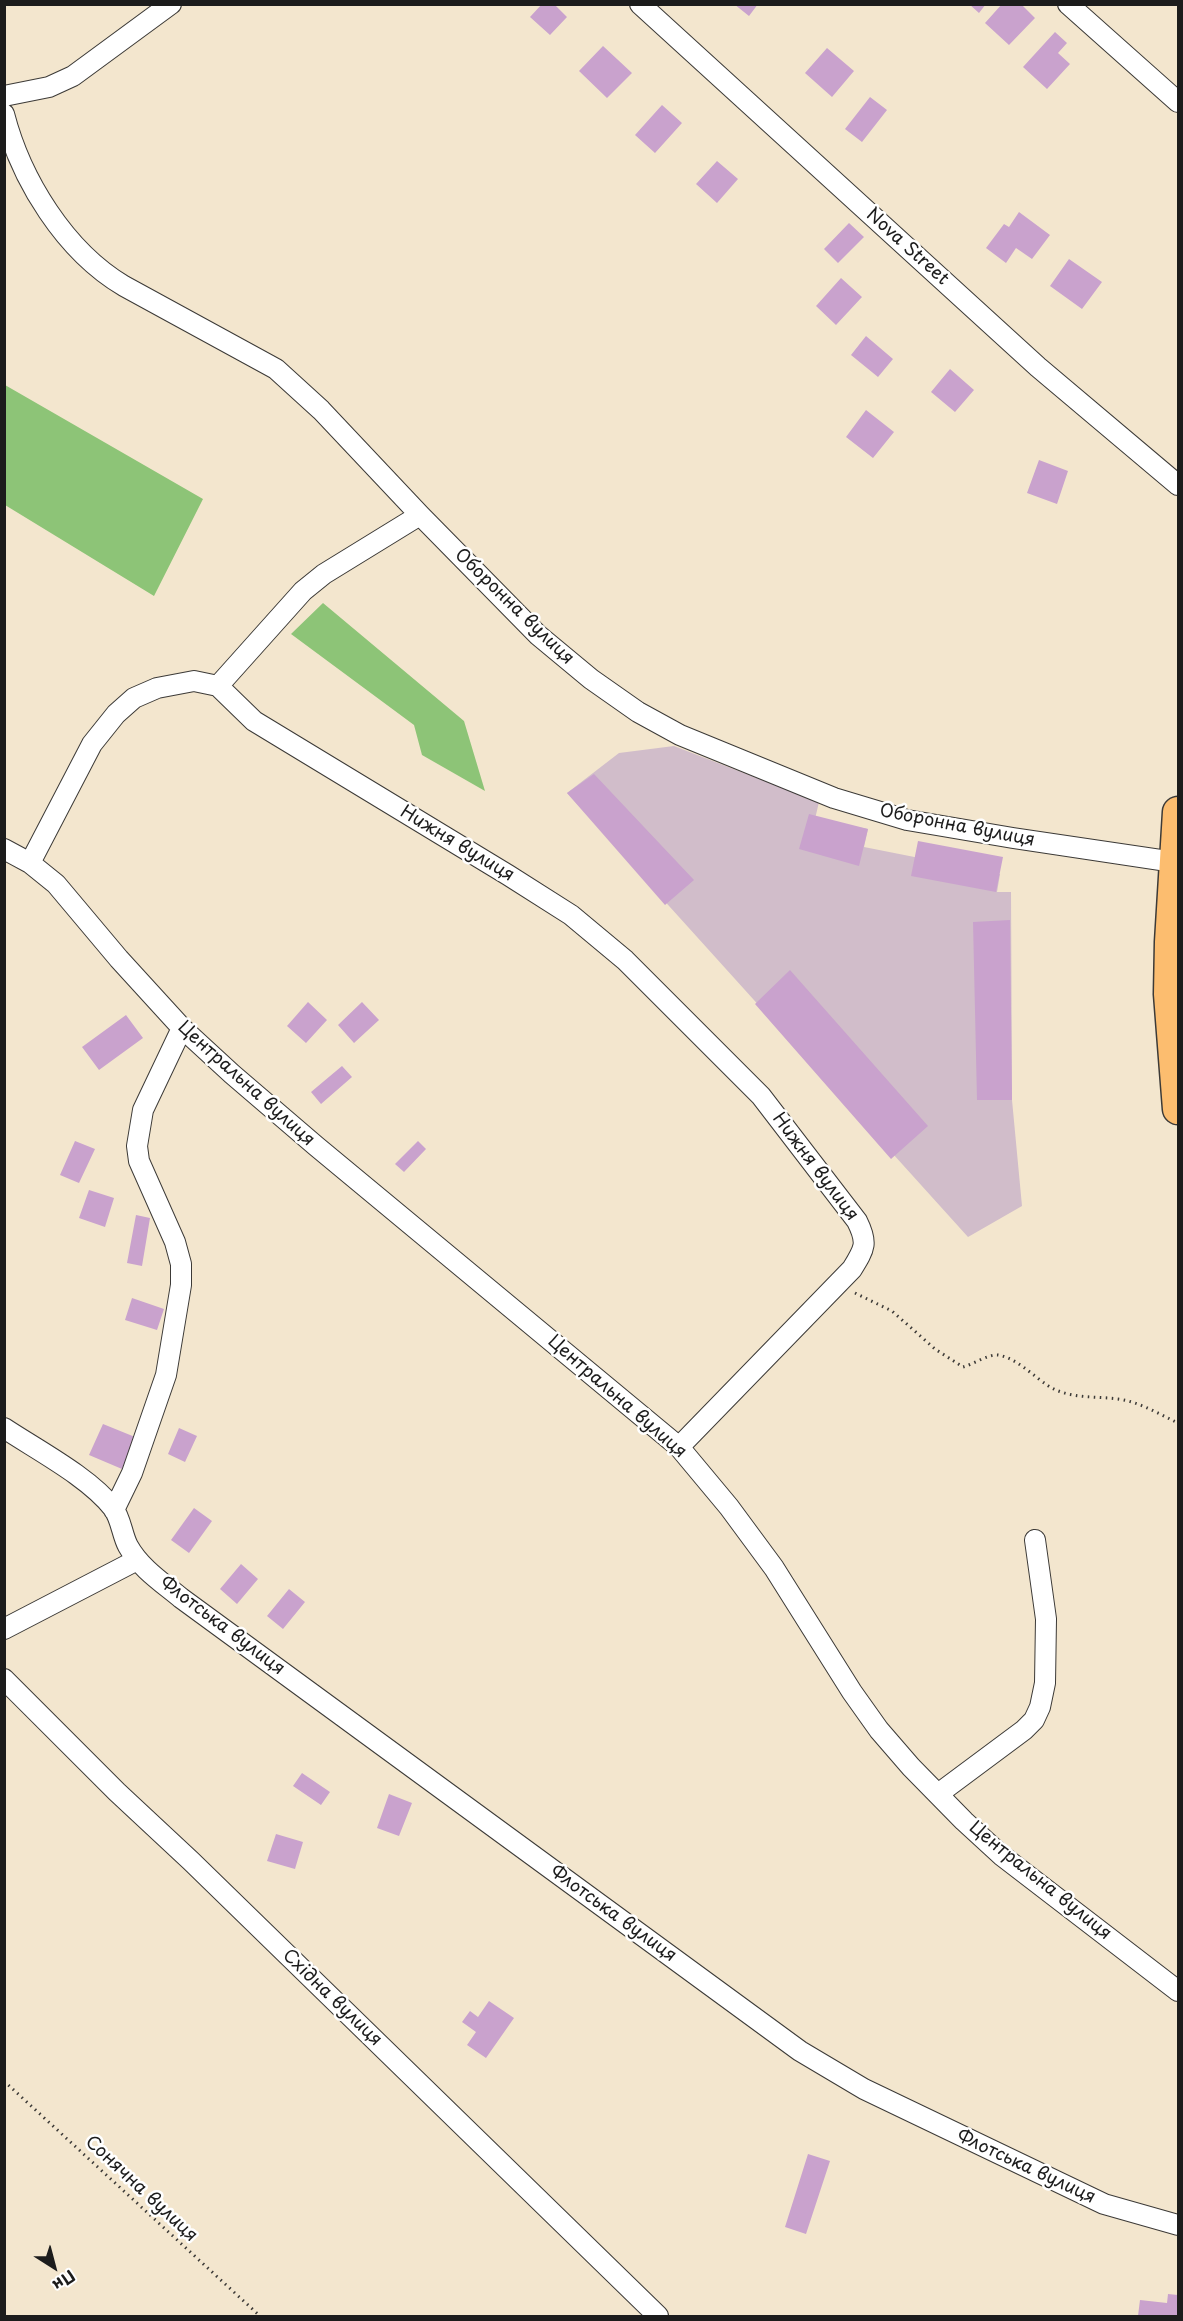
<!DOCTYPE html>
<meta charset="utf-8">
<style>
body{margin:0}
#map{position:relative;width:1183px;height:2321px;overflow:hidden;background:#f3e6ce;font-family:"Playpen Sans",sans-serif}
canvas{display:block}
.frame{position:absolute;inset:0;border:6px solid #1c1c1c;pointer-events:none}
.north{position:absolute;left:24px;top:2237px;width:60px;height:60px;-webkit-text-stroke:4px #fff;paint-order:stroke;rotate:144deg;font-size:16px;font-weight:700;line-height:24px;text-align:center;color:#1c1c1c}
.north::after{content:'';display:block;margin:auto;width:21px;height:27px;background:#1c1c1c;clip-path:polygon(50% 0,100% 100%,50% 72%,0 100%)}
</style>
<div id="map">
<canvas width="1183" height="2321"></canvas>
<div class="frame"></div>
<div class="north">Пн</div>
</div>
<script>
const ctx = document.querySelector('canvas').getContext('2d');
ctx.lineJoin = 'round';
function fillPath(path, color) { ctx.fillStyle = color; ctx.fill(path, 'evenodd'); }
function stroke(path, color, width, dash) { ctx.strokeStyle = color; ctx.lineWidth = width; ctx.lineCap = dash ? 'butt' : 'round'; ctx.setLineDash(dash || []); ctx.stroke(path); }
function drawText(font, color, halo, rows, align = 'center') {
  ctx.font = font + ' "Playpen Sans",sans-serif'; ctx.lineWidth = 5; ctx.setLineDash([]); ctx.textBaseline = 'middle'; ctx.strokeStyle = halo; ctx.fillStyle = color; for (const [text, x, y, turn = 0] of rows) {
    ctx.save(); ctx.translate(x, y); ctx.rotate((+turn || 0) * Math.PI / 180); ctx.textAlign = isNaN(turn) ? turn : align; if (halo) ctx.strokeText(text, 0, 0); ctx.fillText(text, 0, 0); ctx.restore();
  }
}
fillPath(new Path2D(`
 M674 746 819 802 815 819 868 829 864 847 1000 874 997 892H1011L1012 1100 1022 1206 968 1237 567 793 619 753Z`), '#d1bdca');
fillPath(new Path2D(`
 M5 385 203 499 154 596 5 505Z
 M323 603 464 721 485 791 422 755 414 725 291 634Z`), '#8dc477');
fillPath(new Path2D(`
 M542 4H554L567 17 550 35 530 17Z
 M734 4H758L749 16Z
 M969 4H986L979 13Z
 M1002 4H1021L1035 18 1009 45 985 23Z
 M1055 32 1067 43 1058 53 1070 64 1047 89 1023 67Z
 M603 46 632 73 607 98 579 71Z
 M827 48 854 71 832 97 805 73Z
 M870 97 887 110 862 142 845 129Z
 M662 105 682 123 655 153 635 135Z
 M717 161 738 179 717 203 696 184Z
 M1019 212 1050 235 1032 259 1016 248 1006 263 986 248 1004 224 1009 227Z
 M849 223 864 237 838 263 824 249Z
 M1069 259 1102 282 1082 309 1050 286Z
 M841 278 862 297 836 325 816 306Z
 M866 336 893 359 878 377 851 355Z
 M950 369 974 390 955 412 931 392Z
 M866 410 894 432 873 458 846 437Z
 M1039 460 1068 471 1057 504 1027 493Z
 M594 774 694 880 665 905 567 793Z
 M809 814 868 829 859 866 799 849Z
 M918 841 1003 857 996 892 911 876Z
 M1010 920 1012 1100H977L973 922Z
 M790 970 928 1126 891 1159 755 1004Z
 M308 1002 327 1020 306 1043 287 1026Z
 M362 1002 379 1020 354 1043 338 1025Z
 M126 1015 143 1038 99 1070 82 1047Z
 M342 1066 352 1077 321 1104 311 1092Z
 M75 1141 95 1149 79 1183 60 1175Z
 M418 1141 426 1149 404 1172 395 1164Z
 M89 1190 114 1198 105 1227 79 1218Z
 M136 1215 150 1218 142 1266 127 1263Z
 M132 1298 164 1309 157 1330 125 1320Z
 M103 1424 135 1437 122 1469 89 1455Z
 M179 1428 197 1436 185 1462 168 1454Z
 M194 1508 212 1521 189 1553 171 1540Z
 M241 1564 258 1579 237 1604 220 1589Z
 M289 1589 305 1602 283 1629 267 1616Z
 M302 1773 330 1792 321 1805 293 1786Z
 M389 1794 412 1803 399 1836 377 1828Z
 M276 1834 303 1842 295 1869 267 1861Z
 M489 2001 514 2018 486 2058 467 2045 476 2032 462 2022 470 2011 478 2017Z
 M808 2154 830 2161 806 2234 785 2227Z
 M1168 2294 1178 2295V2316H1138L1140 2300 1167 2303Z`), '#c9a2cd');
const minor = new Path2D(`
 M640 4 1038 367 1178 485
 M1068 4 1178 102
 M4 96 49 87 73 76 171 4
 M4 114C21 180 65 251 124 286L276 369 321 410 420 515 538 635 591 679 638 712 680 735 834 798 907 820 1013 838 1174 862
 M218 686 303 591 324 574 420 515
 M4 849 30 863 56 884 119 959 182 1028 232 1074 316 1146 679 1447 729 1507 774 1568 852 1692 879 1730 911 1767 964 1821 1001 1855 1178 1991
 M30 863 92 744 116 714 134 698 157 688 194 681 218 686 254 721 508 875 571 915 625 960 761 1096 857 1221C868 1243 865 1248 852 1269L679 1447
 M4 1428C37 1450 89 1477 113 1508 121 1518 122 1535 128 1546 140 1568 163 1583 181 1598L800 2051 864 2089 1104 2204 1178 2225
 M114 1510 132 1473 166 1375 181 1285V1264L175 1242 139 1161 137 1146 143 1110 182 1028
 M4 1629 137 1560
 M4 1679 117 1792 191 1861 658 2316
 M938 1794 1024 1730 1034 1720 1040 1707 1045 1683 1046 1619 1035 1540`);
const primary = new Path2D(`
 M1178 812 1170 942 1169 994 1178 1109`);
stroke(minor, '#3c3a37', 22);
stroke(primary, '#3c3a37', 33);
stroke(new Path2D(`
 M855 1293 892 1311 935 1349 963 1367C974 1364 988 1354 998 1355 1017 1358 1034 1377 1050 1387 1071 1399 1095 1396 1118 1399 1140 1402 1159 1414 1178 1423
 M4 2081 260 2316`), '#3c3a37', 3, [1.5, 4.5]);
stroke(minor, '#fff', 20);
stroke(primary, '#fcbd6f', 30);
drawText('18px', '#1c1c1c', '#fff', [
 ["Nova Street",907,247,42],
 ["Оборонна вулиця",514,607,44],
 ["Оборонна вулиця",957,826,11],
 ["Нижня вулиця",457,844,31],
 ["Центральна вулиця",246,1084,42],
 ["Нижня вулиця",815,1167,53],
 ["Центральна вулиця",617,1397,41],
 ["Флотська вулиця",222,1626,37],
 ["Центральна вулиця",1040,1881,39],
 ["Флотська вулиця",613,1914,36],
 ["Східна вулиця",332,1998,44],
 ["Флотська вулиця",1026,2167,25],
 ["Сонячна вулиця",141,2189,43]
]);
</script>
